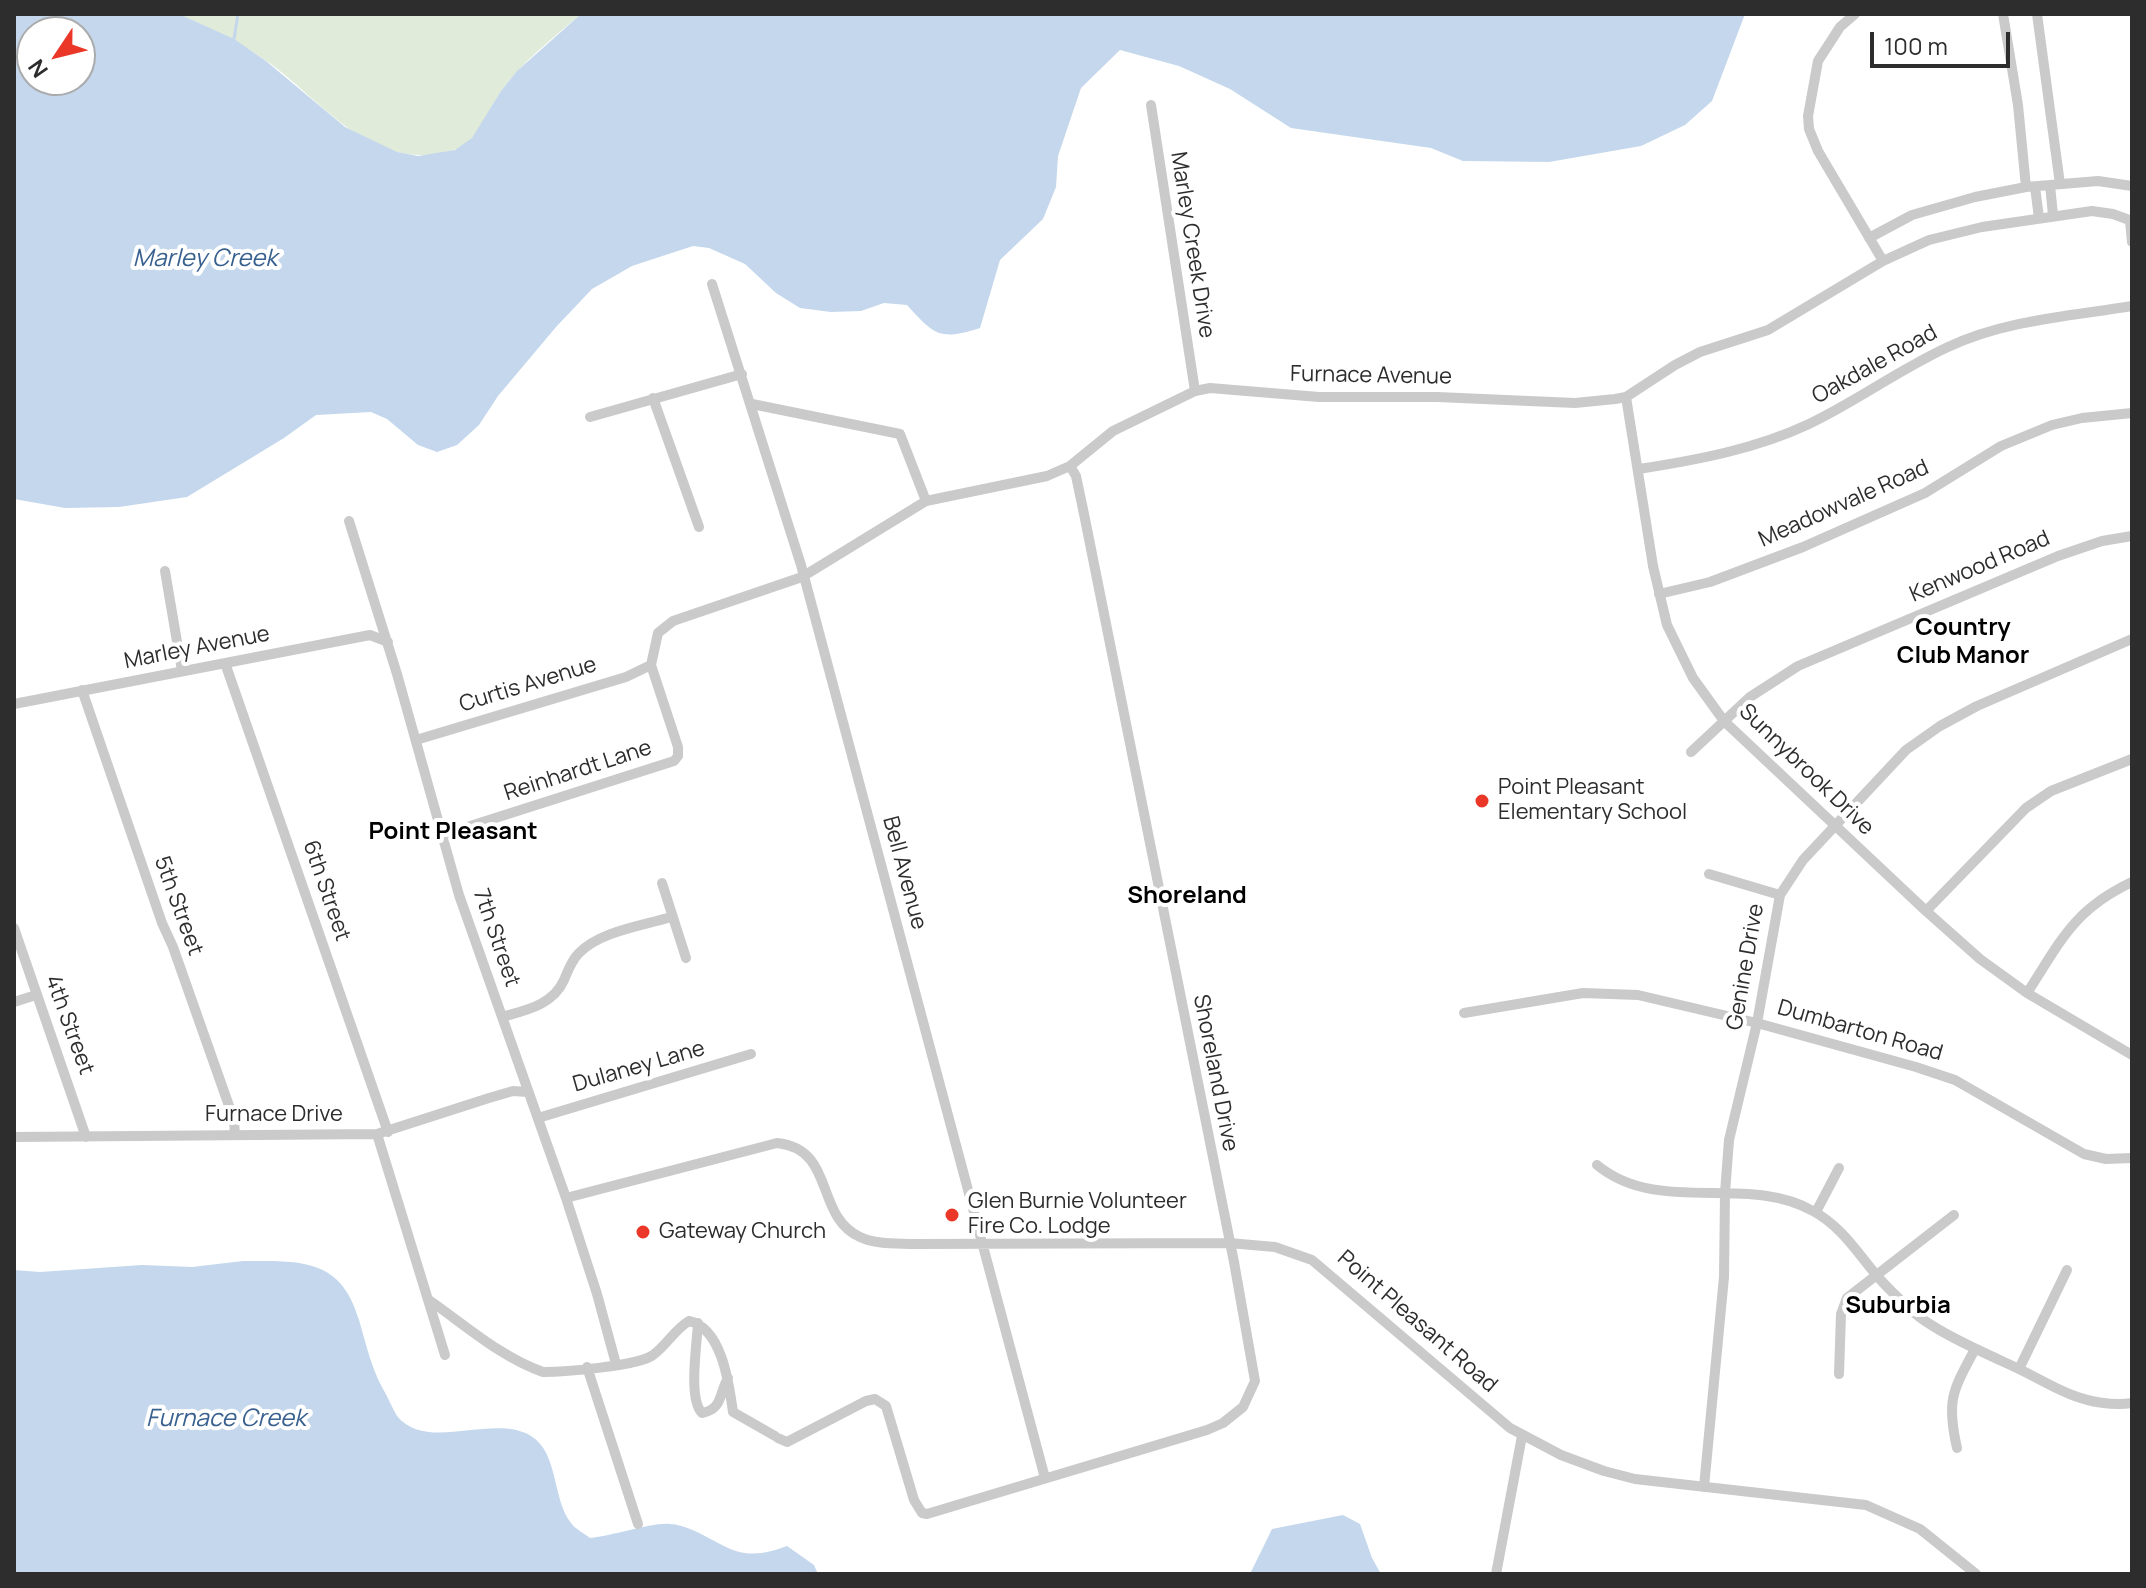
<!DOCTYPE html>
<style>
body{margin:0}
#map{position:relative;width:2146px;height:1588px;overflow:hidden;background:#fff;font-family:Manrope,sans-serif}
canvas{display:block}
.frame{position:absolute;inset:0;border:16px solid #2d2d2d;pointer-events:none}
.north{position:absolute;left:16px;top:16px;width:80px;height:80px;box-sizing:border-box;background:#fff;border:2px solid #ababab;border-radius:50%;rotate:235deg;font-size:22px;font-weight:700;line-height:32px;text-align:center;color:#2d2d2d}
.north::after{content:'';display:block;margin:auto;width:28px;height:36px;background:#ea3728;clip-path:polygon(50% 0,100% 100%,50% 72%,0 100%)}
.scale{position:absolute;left:1870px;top:32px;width:140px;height:36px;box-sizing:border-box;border:4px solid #2d2d2d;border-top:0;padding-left:10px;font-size:24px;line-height:28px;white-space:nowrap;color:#2d2d2d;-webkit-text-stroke:6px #fff;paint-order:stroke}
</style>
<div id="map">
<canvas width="2146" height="1588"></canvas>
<div class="frame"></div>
<div class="north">N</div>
<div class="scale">100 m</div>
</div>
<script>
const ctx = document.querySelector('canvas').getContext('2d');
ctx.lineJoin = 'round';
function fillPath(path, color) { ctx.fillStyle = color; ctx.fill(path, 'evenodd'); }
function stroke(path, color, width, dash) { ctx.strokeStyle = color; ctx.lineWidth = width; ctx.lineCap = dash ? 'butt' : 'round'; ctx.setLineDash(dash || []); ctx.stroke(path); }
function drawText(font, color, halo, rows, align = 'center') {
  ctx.font = font + ' Manrope,sans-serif'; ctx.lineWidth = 8; ctx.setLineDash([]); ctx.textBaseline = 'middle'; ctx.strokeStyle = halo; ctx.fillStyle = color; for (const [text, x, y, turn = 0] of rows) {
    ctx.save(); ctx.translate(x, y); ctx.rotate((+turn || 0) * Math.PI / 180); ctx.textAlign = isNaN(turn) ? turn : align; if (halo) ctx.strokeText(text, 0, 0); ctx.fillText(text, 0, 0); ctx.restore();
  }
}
fillPath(new Path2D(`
 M178 14H581C553 38 524 60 502 90 489 108 483 132 464 145 455 151 446 152 435 154 363 164 318 96 265 60 237 41 209 27 178 14Z`), '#e0ebd9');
fillPath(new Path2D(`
 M18 14H179L234 39 266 61 345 127 397 152 418 156 455 150 472 138 501 91 517 71 581 14H1745L1712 101 1685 125 1641 146 1549 162 1463 161 1431 148 1291 128 1230 89 1179 66 1120 50 1081 88 1058 156 1056 187 1043 219 1000 260 980 328C940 341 934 335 907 305L884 303 861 311 831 312 800 308 776 293 745 264 709 248 693 246 632 266 592 289 556 327 498 396 479 425 457 445 437 452 418 445 387 419 371 412 316 415 284 438 187 497 119 507 65 508 14 499V16ZM80 32V80H32V32Z
 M243 1261C299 1261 341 1257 359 1320 366 1344 371 1367 383 1389 388 1397 392 1408 397 1416 427 1453 493 1413 531 1436 559 1453 552 1499 571 1523 575 1529 584 1533 590 1538 613 1536 652 1522 670 1524 698 1526 721 1550 745 1553 760 1555 773 1551 787 1546L814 1565 818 1574H14V1270L40 1272 142 1265 192 1267Z
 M1343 1515 1360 1524 1372 1558 1381 1574H1250L1272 1529Z`), '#c4d7ec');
stroke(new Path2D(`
 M234 39 238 14`), '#c4d7ec', 3);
stroke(new Path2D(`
 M1855 14 1840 27 1818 61 1808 116 1809 129 1818 151 1883 261
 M2003 14 2018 105 2026 187
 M2037 14 2060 184
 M1151 105 1195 391
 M2050 185 2053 215
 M2035 187 2039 218
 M2130 221 2132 242
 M1869 238 1912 215 1975 197 2026 187 2098 181 2132 186
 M712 284 801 565 1045 1478
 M1626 397 1653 566 1667 625 1693 678 1724 721 1926 911 1980 959 2027 993 2132 1055
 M653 398 699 527
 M752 404 900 434 926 501
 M590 417 742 374
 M1639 469C1697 460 1756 449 1809 424 1857 401 1900 369 1948 347 2005 320 2071 316 2132 306
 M349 521 397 674 459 895 566 1198 597 1294 616 1364
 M165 571 182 671
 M1659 594 1710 582 1803 547 1925 493 2001 446 2052 425 2082 418 2132 413
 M225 663 388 1132
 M651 665 658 633 673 621 802 577 926 501 1047 476 1070 466 1113 431 1195 391 1210 388 1319 397H1437L1575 403 1615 399 1626 397 1675 365 1700 352 1768 330 1883 261 1929 240 1982 227 2092 211 2113 214 2132 221
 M82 690 162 923 173 947 234 1120 235 1135
 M14 704 370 635 388 642
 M416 740 626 677 651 665
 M1691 752 1750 697 1798 666 2058 556 2102 541 2132 536
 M442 835 674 761 678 756V747L651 665
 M1709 874 1780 895
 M662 883 686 958
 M1926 911 2026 808 2051 791 2132 759
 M14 928 86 1137
 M2027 993C2061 941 2073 910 2132 882
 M14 1002 36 995
 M1464 1013 1583 993 1638 995 1757 1023 1916 1067 1955 1080 2084 1154 2106 1159 2132 1158
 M502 1017C526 1010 553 1005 564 980 568 971 571 961 579 953 601 931 642 926 671 917
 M538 1118 751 1054
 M377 1134 445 1355
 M14 1137 377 1134 489 1098 513 1091 528 1092
 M1597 1165C1659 1216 1746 1173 1813 1211 1839 1225 1855 1249 1873 1271 1884 1285 1898 1298 1911 1310 1935 1332 1987 1354 2017 1368 2036 1377 2053 1388 2072 1395 2090 1402 2113 1406 2132 1403
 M566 1198 777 1143C836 1149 814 1216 860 1237 877 1245 898 1243 916 1244L1229 1243 1275 1247 1312 1260 1510 1428 1561 1455 1604 1471 1635 1479 1866 1505 1920 1529 1976 1574
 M1816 1212 1839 1168
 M429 1300C465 1325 502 1358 543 1372 563 1372 639 1366 653 1355 667 1345 674 1330 689 1321 722 1328 729 1384 733 1412L775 1436
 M698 1323C697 1344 688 1399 702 1413 723 1409 719 1393 728 1378
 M587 1367 638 1524
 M2019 1369 2067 1270
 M1839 1374 1841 1314 1847 1298 1954 1215
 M778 1438 787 1442 866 1401 875 1399 886 1406 914 1500 922 1513 927 1514 1207 1430 1223 1423 1243 1407 1255 1381 1234 1262 1084 514 1076 476 1070 466
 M1957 1448C1946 1400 1953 1390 1975 1349
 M1704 1487 1724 1277 1725 1193 1729 1140 1757 1023 1780 895 1803 860 1906 750 1940 726 1977 706 2132 639
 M1496 1574 1522 1436`), '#cacaca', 10);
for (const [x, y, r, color] of [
 [1482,801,8,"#ea3728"],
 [952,1215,8,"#ea3728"],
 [643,1232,8,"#ea3728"]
]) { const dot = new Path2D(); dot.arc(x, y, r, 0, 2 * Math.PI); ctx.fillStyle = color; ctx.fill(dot); stroke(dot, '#fff', 3); }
drawText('22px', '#2d2d2d', '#fff', [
 ["Marley Creek Drive",1192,245,81],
 ["Oakdale Road",1875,365,-29],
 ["Furnace Avenue",1371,376,1],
 ["Meadowvale Road",1844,504,-24],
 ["Kenwood Road",1980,567,-23],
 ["Marley Avenue",197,648,-11],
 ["Curtis Avenue",528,685,-17],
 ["Sunnybrook Drive",1806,770,44],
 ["Reinhardt Lane",578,771,-18],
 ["Bell Avenue",904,873,75],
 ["6th Street",326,891,71],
 ["5th Street",178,906,70],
 ["7th Street",496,938,71],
 ["Genine Drive",1746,967,-80],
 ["4th Street",69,1025,70],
 ["Dumbarton Road",1860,1031,16],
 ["Dulaney Lane",639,1067,-16],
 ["Shoreland Drive",1215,1073,79],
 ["Furnace Drive",274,1115],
 ["Point Pleasant Road",1417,1322,41]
]);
drawText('22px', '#2d2d2d', '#fff', [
 ["Point Pleasant",1498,788],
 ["Elementary School",1498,813],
 ["Glen Burnie Volunteer",968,1202],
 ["Fire Co. Lodge",968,1227],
 ["Gateway Church",659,1232]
], 'left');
drawText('italic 24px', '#396190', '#fff', [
 ["Marley Creek",205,259],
 ["Furnace Creek",226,1419]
]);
drawText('bold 24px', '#000', '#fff', [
 ["Country",1963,628],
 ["Club Manor",1963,656],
 ["Point Pleasant",453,832],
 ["Shoreland",1187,896],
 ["Suburbia",1898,1306]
]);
</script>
